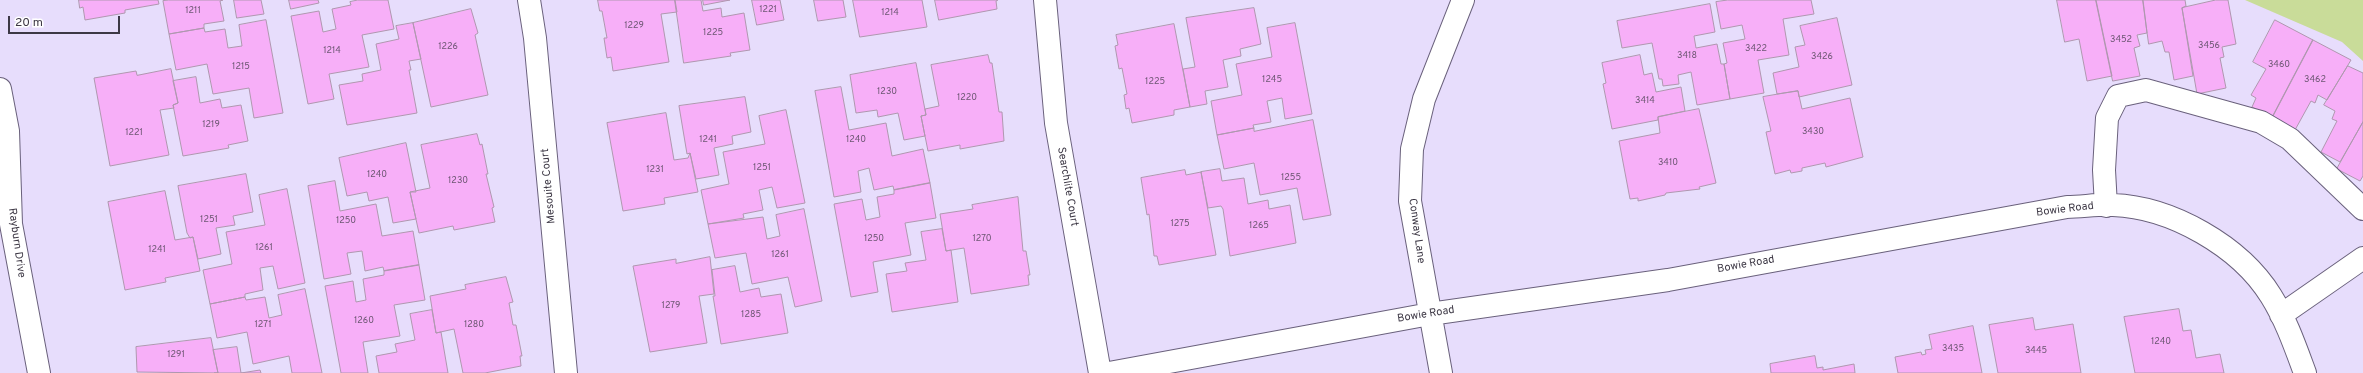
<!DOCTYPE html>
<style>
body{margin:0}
#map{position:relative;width:2363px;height:373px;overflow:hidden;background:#e7ddfc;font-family:Overpass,sans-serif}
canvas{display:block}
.scale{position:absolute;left:8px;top:16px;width:112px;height:18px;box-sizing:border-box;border:2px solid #3d3845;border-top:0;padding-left:5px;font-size:12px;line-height:14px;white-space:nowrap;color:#3d3845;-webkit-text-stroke:3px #fff;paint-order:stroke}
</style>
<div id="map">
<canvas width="2363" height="373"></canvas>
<div class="scale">20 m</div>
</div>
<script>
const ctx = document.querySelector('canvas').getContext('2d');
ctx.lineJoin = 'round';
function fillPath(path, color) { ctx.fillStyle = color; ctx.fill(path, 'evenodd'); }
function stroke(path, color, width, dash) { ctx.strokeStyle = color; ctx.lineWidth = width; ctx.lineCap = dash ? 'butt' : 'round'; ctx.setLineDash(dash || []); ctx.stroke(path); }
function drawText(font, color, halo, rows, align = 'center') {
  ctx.font = font + ' Overpass,sans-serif'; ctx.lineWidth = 3; ctx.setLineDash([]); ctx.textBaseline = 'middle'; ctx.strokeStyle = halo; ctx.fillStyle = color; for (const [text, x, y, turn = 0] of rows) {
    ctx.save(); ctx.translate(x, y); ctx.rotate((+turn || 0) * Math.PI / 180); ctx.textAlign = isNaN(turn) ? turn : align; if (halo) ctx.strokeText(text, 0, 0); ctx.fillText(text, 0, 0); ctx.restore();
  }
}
fillPath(new Path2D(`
 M2245 0H2363V61L2342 42Z`), '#c9dc99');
const building = new Path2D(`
 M79 0H158L159 4 125 10V13L85 20 83 7 80 8Z
 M169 0H223L220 1 224 21 204 24V28L169 34 163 1Z
 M234 0H261L264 14 237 18Z
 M289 0H318L319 3 291 9Z
 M358 0H388L394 29 362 35 369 67 329 74 334 99 308 104 291 16 319 11 323 32 336 29 332 9 351 5 350 2Z
 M598 0H675L677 12 661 14 669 62 613 71 611 57 607 58 604 38H607L602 11H600Z
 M675 0H701L703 11 721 8 722 17 744 13 750 50 730 53 731 56 684 63Z
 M703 0H730L704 5Z
 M752 0H780L784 20 757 25Z
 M814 0H843L846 17 818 21Z
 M853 0H922L927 27 860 37Z
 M935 0H998L996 1 997 9 939 20Z
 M1728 0H1811L1814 14 1783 19 1789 55 1758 60 1764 93 1730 99 1724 64 1727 63 1723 43 1745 39 1742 25 1721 29 1716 2Z
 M2057 0H2096L2112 76 2087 81 2079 39 2065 42Z
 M2096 0H2143L2147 33 2137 35 2140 46 2134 48 2140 76 2113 81Z
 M2143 0H2185L2186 6 2182 8 2193 76 2174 80 2169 52H2165L2162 41 2149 44Z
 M2216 0H2228L2236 44 2222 47 2224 57 2220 58 2226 88 2197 94 2182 8Z
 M1710 4 1715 32 1694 36 1696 48 1717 44 1721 64H1724L1730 99 1697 105 1691 72 1678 75 1679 84 1663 86 1662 79H1659L1652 43 1622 48 1617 21Z
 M1254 8 1261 44 1240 49 1241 56 1223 60 1228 87 1205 91 1207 104 1190 107 1183 69 1195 67 1186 18Z
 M471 9 478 33 475 35 488 95 431 107 413 23Z
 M1837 18 1852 85 1799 97 1798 91 1777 94 1773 73 1799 67 1795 47 1805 45 1800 26Z
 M266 20 283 113 254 118 249 88 213 94 207 64 176 70 169 34 204 28 205 32 225 29 228 48 242 46 239 25Z
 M2275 20 2313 40 2272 118 2252 107 2256 98 2251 95 2266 69 2253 62Z
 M413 23 421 59 409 61 411 70H409L417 113 347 125 339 85 363 81 362 74 381 70 376 44 399 39 396 26Z
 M1295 23 1312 114 1285 119 1282 98 1267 101 1271 122 1253 125 1254 128 1217 135 1211 101 1242 95 1236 64 1272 57 1267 28Z
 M1174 24 1190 107 1174 110V115L1132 123 1129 108 1126 109 1124 95 1127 94 1122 68 1119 69 1115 46 1118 45 1116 35Z
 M2313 40 2351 60 2327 100 2318 95 2315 103 2311 101 2295 130 2272 118Z
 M988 55 990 63H992L999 112H1002L1004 141 960 149V145L928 151 921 116 926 115 925 109 939 106 931 65Z
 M1640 55 1644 75 1652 73 1656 92 1681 87 1685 111 1658 117V120L1612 129 1603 84 1606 83 1602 63Z
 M916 63 926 115 921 116 925 136 904 140 898 113 878 117 877 110 856 113 850 75Z
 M2348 66 2363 73V122L2340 162 2321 152 2337 121 2332 119 2335 111 2324 105Z
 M171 69 178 103 173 105 174 108 160 110 169 155 110 166 94 78 136 71 137 75Z
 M196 77 200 103 220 99 222 108 241 105 248 141 228 145 229 148 183 156 173 105 178 103 173 81Z
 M841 87 849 130 886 123 892 156 923 149 930 183 894 190 893 186 874 190 869 168 858 171 861 192 834 197 815 91Z
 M1798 91 1802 109 1850 98 1863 157 1826 167 1825 163 1802 168V171L1791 173 1790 170 1775 174 1766 132 1771 131 1763 97Z
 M745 97 751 132 732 136 733 144 714 148 719 175 696 179 690 153 687 154 679 106Z
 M1699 109 1716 183 1699 187 1700 189 1666 193 1665 195 1638 201V198L1630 199 1619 141 1660 133 1658 117Z
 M786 110 805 203 777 208 772 187 759 190 763 210 743 214 744 218 708 224 701 190 729 184 723 152 765 144 759 116Z
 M666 113 674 160 688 158 690 153 698 192 664 198 665 204 623 211 607 123Z
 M1313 120 1331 215 1303 220 1297 188 1260 195 1254 163 1224 169 1217 135 1254 128V131Z
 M2363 122V176L2360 181 2337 169Z
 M477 134 480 145 482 144 488 174H486L494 207 492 208 495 222 454 230 453 226 419 233 410 192 430 188 421 145Z
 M406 143 416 192H410L416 219 393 223 388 197 369 201 367 192 347 196 339 158Z
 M1220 169 1222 181 1244 178 1248 204 1268 200 1269 209 1290 205 1296 243 1230 256 1223 209 1221 206 1208 208 1201 172Z
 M1185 170 1186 175 1201 172 1216 255 1159 265 1157 256H1154L1149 214 1147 215 1141 178Z
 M246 174 253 212 233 216 235 225 216 228 221 254 198 259 193 237 190 238 187 233 178 186Z
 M335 181 340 211 376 204 382 236 413 231 419 265 384 271 383 267 365 271 362 251 347 253 351 274 324 279 308 186Z
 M930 183 936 218 905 223 911 255 873 262 878 292 851 297 834 204 862 199 866 220 880 217 877 197 894 194V190Z
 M287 189 305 283 278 289 273 266 260 268 263 290 245 294V297L210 304 203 270 232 264 226 232 265 225 259 195Z
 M165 191 175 240 193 237 200 271 165 278 166 282 125 290 108 202Z
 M1018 197 1023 251H1026L1030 275H1028L1029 285 971 294 964 248 946 251 940 214 973 209 972 205Z
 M804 209 822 301 795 307 788 277 752 284 746 253 715 258 708 224 763 217 767 239 780 236 776 215Z
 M942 229 946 251 951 250 958 302 892 312 886 274 907 271 905 263 926 260 921 232Z
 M710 257 714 294 699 296 707 343 650 352 633 266 676 259V263Z
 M419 265 425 300 394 305 400 336 363 342 368 373H341L325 286 353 281 356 302 366 300 363 279 384 275V271Z
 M735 266 740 292 759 288 761 297 781 294 788 333 721 344 713 296H715L712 270Z
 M506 277 513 302 509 303 513 325H516L522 356H520L521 366 485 373H463L454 329 436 333 430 296 466 289 465 285Z
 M305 289 322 373H292L289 356 253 364 247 332 217 338 210 304 245 297 246 300 265 297 269 318 282 315 278 295Z
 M2179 309 2183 331 2191 330 2196 358 2220 354 2224 373H2135L2124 317Z
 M432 310 436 333 441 332 448 373H379L376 356 397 352 395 344 415 340 410 314Z
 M2033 318 2035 330 2073 324 2081 373H1998L1989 325Z
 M1973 326 1982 373H1898L1895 357 1921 352 1922 355 1926 354 1925 350 1932 349 1929 335Z
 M211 338 218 373 137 372 136 347Z
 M237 347 241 373 260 370 261 373H214H218L213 350Z
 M1815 356 1817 368 1823 367V370L1854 364 1855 373H1771L1770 364Z`);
fillPath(building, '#f7aff8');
stroke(building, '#af97af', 1);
const minor = new Path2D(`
 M529 0 535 38 566 373
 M1045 0 1056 123 1100 373
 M0 89 8 131 11 224 39 373
 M2106 206 2104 170 2107 118 2118 96 2146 90 2261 122 2290 139 2363 209
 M2281 315 2363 258
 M1109 373 1430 314 1668 280 2067 207C2082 207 2098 204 2113 205 2171 207 2240 246 2271 296 2286 320 2295 346 2305 373
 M1441 373 1410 201 1412 149 1424 99 1463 0`);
stroke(minor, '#6a617c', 24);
stroke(minor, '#fff', 22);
drawText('9px', '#6c5672', null, [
 ["1221",768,10],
 ["1211",193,11],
 ["1214",890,13],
 ["1229",634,26],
 ["1225",713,33],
 ["3452",2121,40],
 ["3456",2209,46],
 ["1226",448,47],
 ["3422",1756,49],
 ["1214",332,51],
 ["3418",1687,56],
 ["3426",1822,57],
 ["3460",2279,65],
 ["1215",241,67],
 ["1245",1272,80],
 ["3462",2315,80],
 ["1225",1155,82],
 ["1230",887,92],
 ["1220",967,98],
 ["3414",1645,101],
 ["1219",211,125],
 ["3430",1813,132],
 ["1221",134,133],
 ["1241",708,140],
 ["1240",856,140],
 ["3410",1668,163],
 ["1251",762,168],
 ["1231",655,170],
 ["1240",377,175],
 ["1255",1291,178],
 ["1230",458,181],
 ["1251",209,220],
 ["1250",346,221],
 ["1275",1180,224],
 ["1265",1259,226],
 ["1250",874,239],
 ["1270",982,239],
 ["1261",264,248],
 ["1241",157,250],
 ["1261",780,255],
 ["1279",671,306],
 ["1285",751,315],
 ["1260",364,321],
 ["1271",263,325],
 ["1280",474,325],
 ["1240",2161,342],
 ["3435",1953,349],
 ["3445",2036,351],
 ["1291",176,355]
]);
drawText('11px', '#3d3845', '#fff', [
 ["Mesouite Court",549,186,-95],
 ["Searchlite Court",1067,187,80],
 ["Bowie Road",2065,210,-7],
 ["Conway Lane",1416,231,82],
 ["Rayburn Drive",16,243,82],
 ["Bowie Road",1746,265,-10],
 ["Bowie Road",1426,315,-9]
]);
</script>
